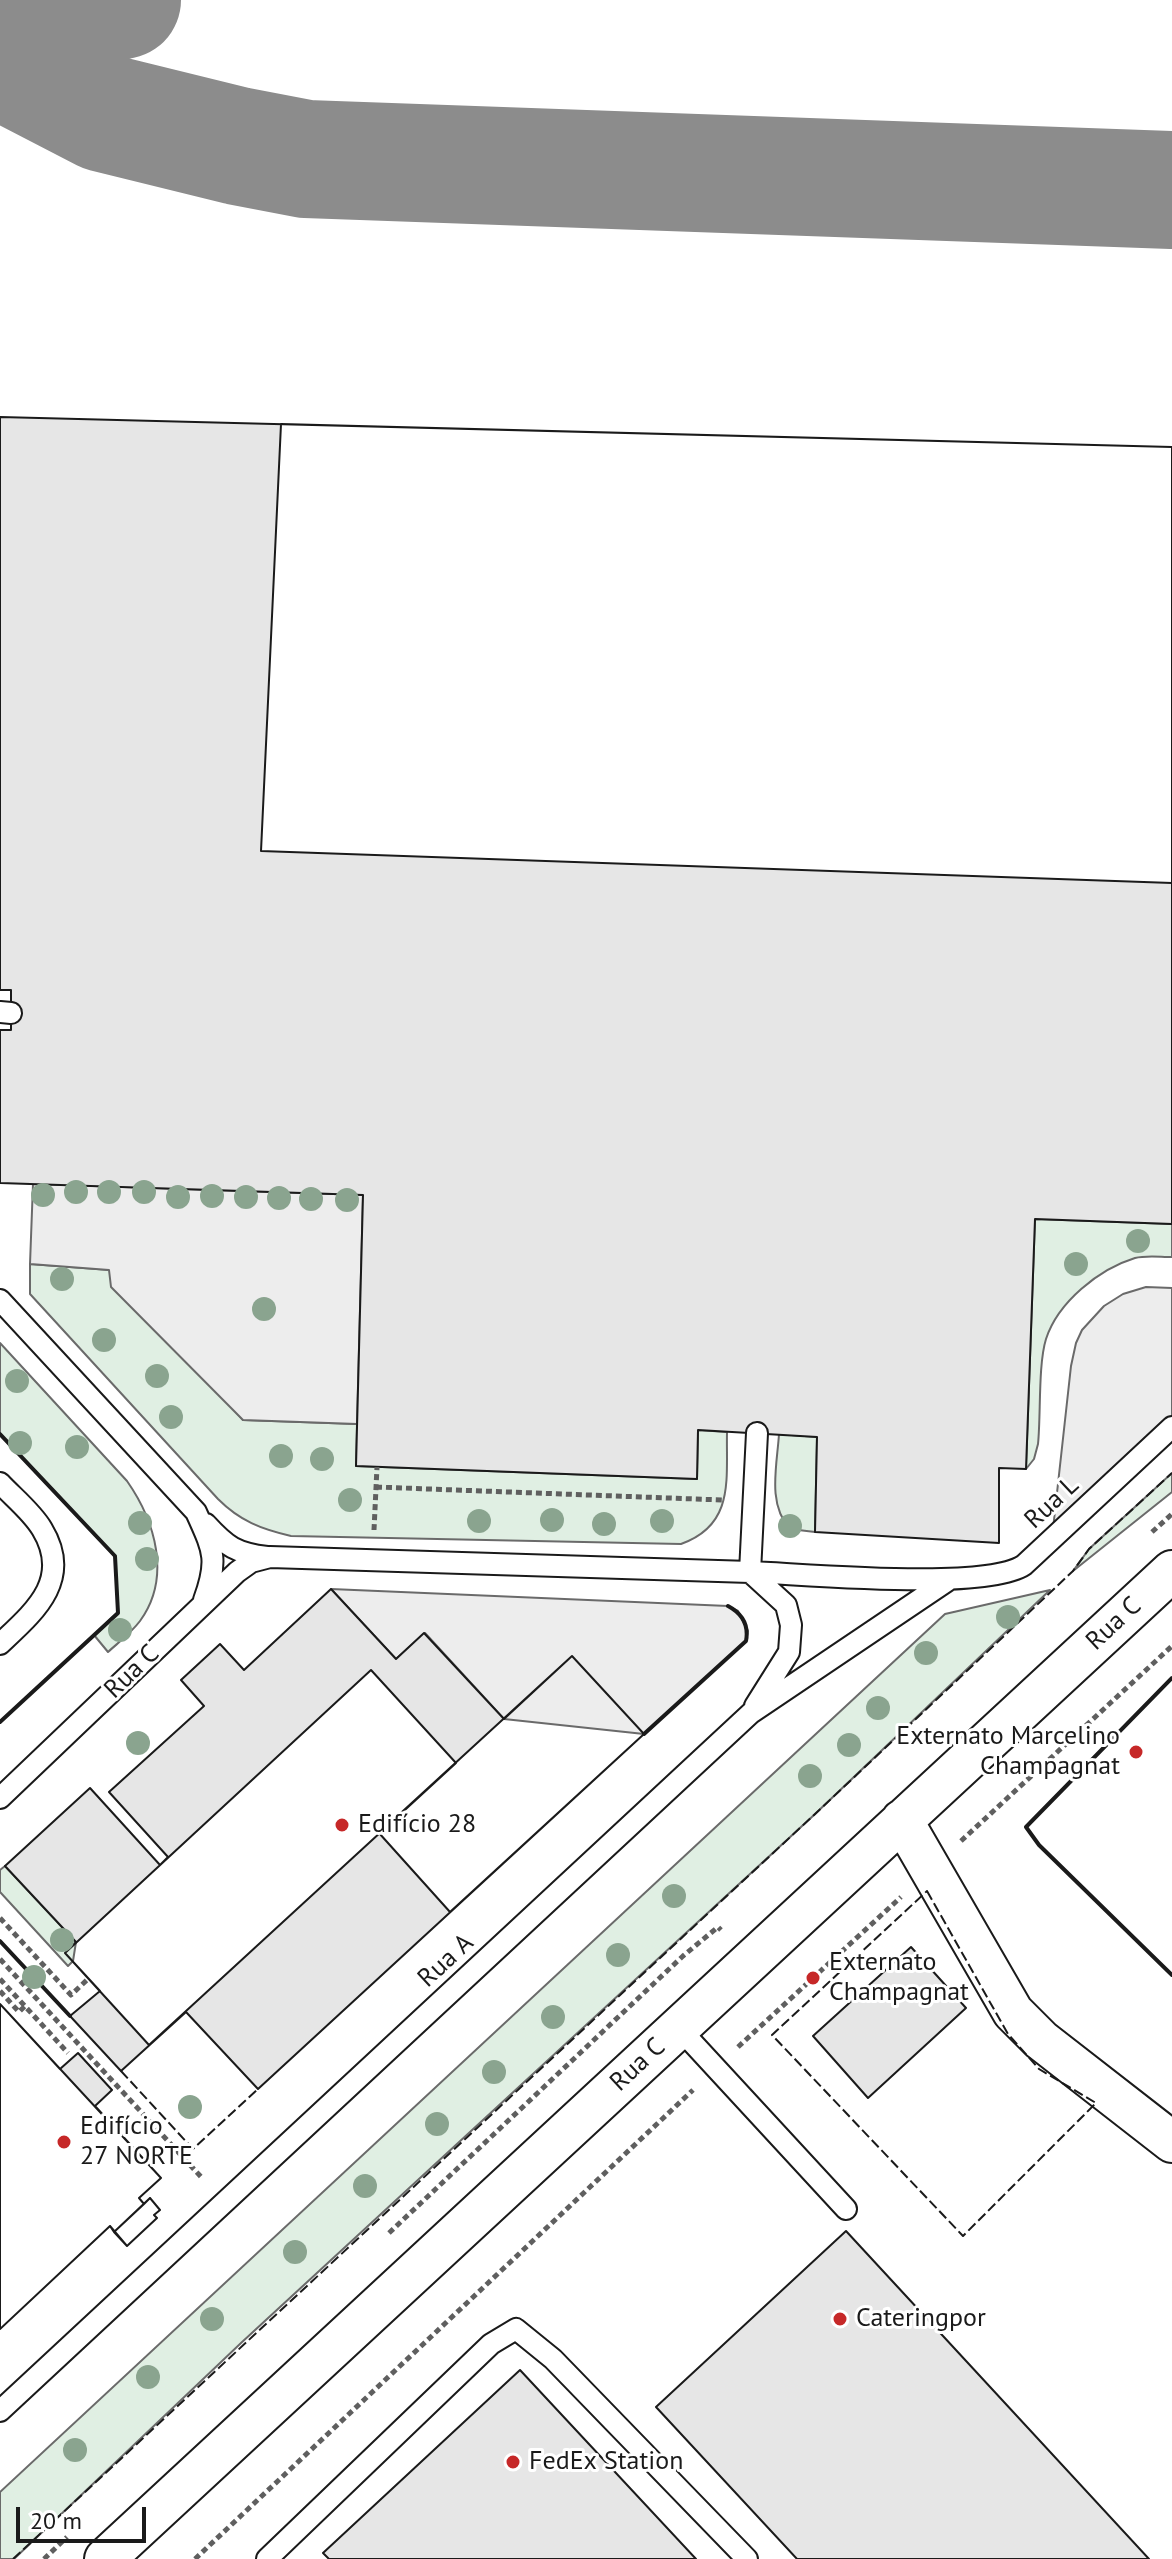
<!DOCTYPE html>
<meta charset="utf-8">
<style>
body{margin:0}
#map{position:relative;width:1172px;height:2559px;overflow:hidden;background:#fff;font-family:"PT Sans",sans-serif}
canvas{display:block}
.scale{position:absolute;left:16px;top:2507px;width:130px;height:36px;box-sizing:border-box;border:4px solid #1a1a1a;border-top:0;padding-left:10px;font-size:24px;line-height:28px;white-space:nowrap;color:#1a1a1a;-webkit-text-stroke:6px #fff;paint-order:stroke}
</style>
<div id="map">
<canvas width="1172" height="2559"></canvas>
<div class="scale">20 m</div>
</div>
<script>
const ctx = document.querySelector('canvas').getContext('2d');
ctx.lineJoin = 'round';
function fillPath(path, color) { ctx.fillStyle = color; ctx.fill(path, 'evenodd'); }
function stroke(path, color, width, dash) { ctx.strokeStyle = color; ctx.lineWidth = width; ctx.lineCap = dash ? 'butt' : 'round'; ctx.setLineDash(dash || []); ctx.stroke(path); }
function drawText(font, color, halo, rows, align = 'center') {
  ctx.font = font + ' "PT Sans",sans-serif'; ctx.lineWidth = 6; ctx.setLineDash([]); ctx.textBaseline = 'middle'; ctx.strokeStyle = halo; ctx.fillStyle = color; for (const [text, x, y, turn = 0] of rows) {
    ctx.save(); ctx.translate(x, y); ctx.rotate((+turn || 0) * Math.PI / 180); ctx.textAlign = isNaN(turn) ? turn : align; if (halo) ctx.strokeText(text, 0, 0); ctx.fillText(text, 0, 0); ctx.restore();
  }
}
const green = new Path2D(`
 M1035 1219 1172 1224V1257C1160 1257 1146 1255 1135 1258 1099 1269 1058 1302 1046 1339 1038 1365 1041 1415 1038 1444L1034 1459 1026 1469Z
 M30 1264 110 1270 243 1420 357 1424 356 1466 697 1479 698 1430 727 1432C726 1479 735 1525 681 1544L291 1536C261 1529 240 1521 218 1499L30 1294Z
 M0 1343 127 1481C155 1521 172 1577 140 1621 131 1633 119 1642 108 1652L94 1635 118 1612 115 1556 0 1434Z
 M779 1434 817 1437 815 1532 790 1529C767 1504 777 1466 779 1434Z
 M1172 1473V1492L1073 1571 1089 1549Z
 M1050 1590 814 1815 241 2343 14 2559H0V2492L945 1614Z
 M5 1866 76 1942 73 1961 68 1966 0 1892V1870Z`);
fillPath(green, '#e0efe3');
stroke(green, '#6a6a6a', 2);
const parking = new Path2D(`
 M33 1184 363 1195 357 1424 243 1420 111 1287 109 1270 30 1264Z
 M1146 1287 1172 1288V1427L1052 1538 1071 1366 1076 1343 1082 1330 1104 1306 1123 1294Z
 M331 1589 728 1606 738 1611 748 1631 746 1641 644 1734 504 1719 425 1633 396 1659Z`);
fillPath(parking, '#ededed');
stroke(parking, '#6a6a6a', 2);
stroke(new Path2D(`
 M57 0 93 6 122 0
 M0 59 104 113 238 146 306 159 1172 190`), '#8c8c8c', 118);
const building = new Path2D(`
 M0 417 1172 447V1224L1035 1219 1026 1469 999 1468V1543L815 1532 817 1437 698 1430 697 1479 356 1466 363 1195 0 1183V1030H11V990H0Z
 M281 424 1172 447V883L261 851Z
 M331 1589 396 1659 424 1633 504 1719 572 1656 644 1734 258 2089 186 2012 121 2071 70 2016 100 1991 65 1953 76 1942 5 1866 90 1788 160 1865 168 1857 109 1792 204 1706 181 1680 220 1644 244 1670Z
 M572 1656 644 1734 450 1912 379 1833Z
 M371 1670 456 1763 149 2045 65 1953Z
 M911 1947 966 2008 868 2098 813 2036Z
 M0 2004 60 2069 78 2053 112 2090 95 2106 161 2178 139 2198 144 2204 150 2198 160 2210 154 2215 157 2218 127 2246 110 2226 0 2329Z
 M0 2004 161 2178 139 2198 144 2204 114 2232 110 2226 0 2329Z
 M150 2198 160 2210 154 2215 157 2218 127 2246 114 2232Z
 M846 2231 1149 2559H797L656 2407Z
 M520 2370 696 2559H329L323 2553Z`);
fillPath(building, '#e6e6e6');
stroke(building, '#1a1a1a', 2);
const lane = new Path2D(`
 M0 1012 11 1013
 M0 1300 196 1512C213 1550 219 1559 204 1600
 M757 1433 750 1572C805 1574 985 1591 1024 1565L1172 1427
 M0 1483C13 1497 32 1512 42 1529 73 1580 34 1612 0 1644
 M206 1524C227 1547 236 1553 267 1557
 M0 1798 237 1572 251 1562 270 1557 750 1572 786 1605 791 1625 789 1652 755 1706
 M678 2027 846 2209
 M0 2411 751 1713 950 1579
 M267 2559 491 2344 516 2329 553 2359 747 2559`);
const street = new Path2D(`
 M902 1820 1013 2012 1041 2040 1172 2142
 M105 2559 1172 1571`);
stroke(lane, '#1a1a1a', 24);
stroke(street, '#1a1a1a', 44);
stroke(new Path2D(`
 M376 1487 722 1500
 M374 1530 377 1467
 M1152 1532 1172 1514
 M961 1841 1172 1646
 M0 1918 71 1995 88 1979
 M0 1959 203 2179
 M0 1979 68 2053
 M0 1991 19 2012 25 2006
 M738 2047 901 1897
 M389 2233 683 1956 718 1927 721 1930
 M44 2559 67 2537
 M195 2559 693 2090`), '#5f5f5f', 5, [6, 4]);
stroke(lane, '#fff', 20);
stroke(street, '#fff', 40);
stroke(new Path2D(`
 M927 1891 1008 2034 1039 2069 1096 2103 963 2236 772 2035Z
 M121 2071 193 2149 258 2089
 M13 2559 814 1815 1073 1571 1089 1549 1172 1473`), '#1a1a1a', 2, [10, 4]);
stroke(new Path2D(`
 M0 1434 115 1556 118 1613 0 1722
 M1172 1678 1026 1827 1039 1845 1172 1975
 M644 1734 746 1641C749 1625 743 1614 728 1606
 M0 1941 70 2016`), '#1a1a1a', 4);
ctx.fillStyle = '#8aa48f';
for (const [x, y] of [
 [76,1192],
 [109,1192],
 [144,1192],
 [43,1195],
 [212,1196],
 [178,1197],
 [246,1197],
 [279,1198],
 [311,1199],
 [347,1200],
 [1138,1241],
 [1076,1264],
 [62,1279],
 [264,1309],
 [104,1340],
 [157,1376],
 [17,1381],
 [171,1417],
 [20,1443],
 [77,1447],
 [281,1456],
 [322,1459],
 [350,1500],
 [552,1520],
 [479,1521],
 [662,1521],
 [140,1523],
 [604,1524],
 [790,1526],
 [147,1559],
 [1008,1617],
 [120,1630],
 [926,1653],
 [878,1708],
 [138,1743],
 [849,1745],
 [810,1776],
 [674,1896],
 [62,1940],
 [618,1955],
 [34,1977],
 [553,2017],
 [494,2072],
 [190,2107],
 [437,2124],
 [365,2186],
 [295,2252],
 [212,2319],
 [148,2377],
 [75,2450]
]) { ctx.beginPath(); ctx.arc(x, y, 12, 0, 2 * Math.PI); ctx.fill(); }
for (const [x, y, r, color] of [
 [1136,1752,8,"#c62828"],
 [342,1825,8,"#c62828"],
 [813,1978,8,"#c62828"],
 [64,2142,8,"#c62828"],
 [840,2319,8,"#c62828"],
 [513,2462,8,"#c62828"]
]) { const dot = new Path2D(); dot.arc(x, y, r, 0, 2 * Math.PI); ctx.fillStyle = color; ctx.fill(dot); stroke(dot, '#fff', 3); }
drawText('26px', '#1a1a1a', '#fff', [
 ["Rua L",1052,1503,-43],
 ["Rua C",1114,1624,-43],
 ["Rua C",132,1672,-44],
 ["Rua A",446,1961,-43],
 ["Rua C",638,2065,-43]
]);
drawText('26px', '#1a1a1a', '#fff', [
 ["Externato Marcelino",1120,1737,"right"],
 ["Champagnat",1120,1767,"right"],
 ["Edifício 28",358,1825],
 ["Externato",829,1963],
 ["Champagnat",829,1993],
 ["Edifício",80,2127],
 ["27 NORTE",80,2157],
 ["Cateringpor",856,2319],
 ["FedEx Station",529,2462]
], 'left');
</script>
